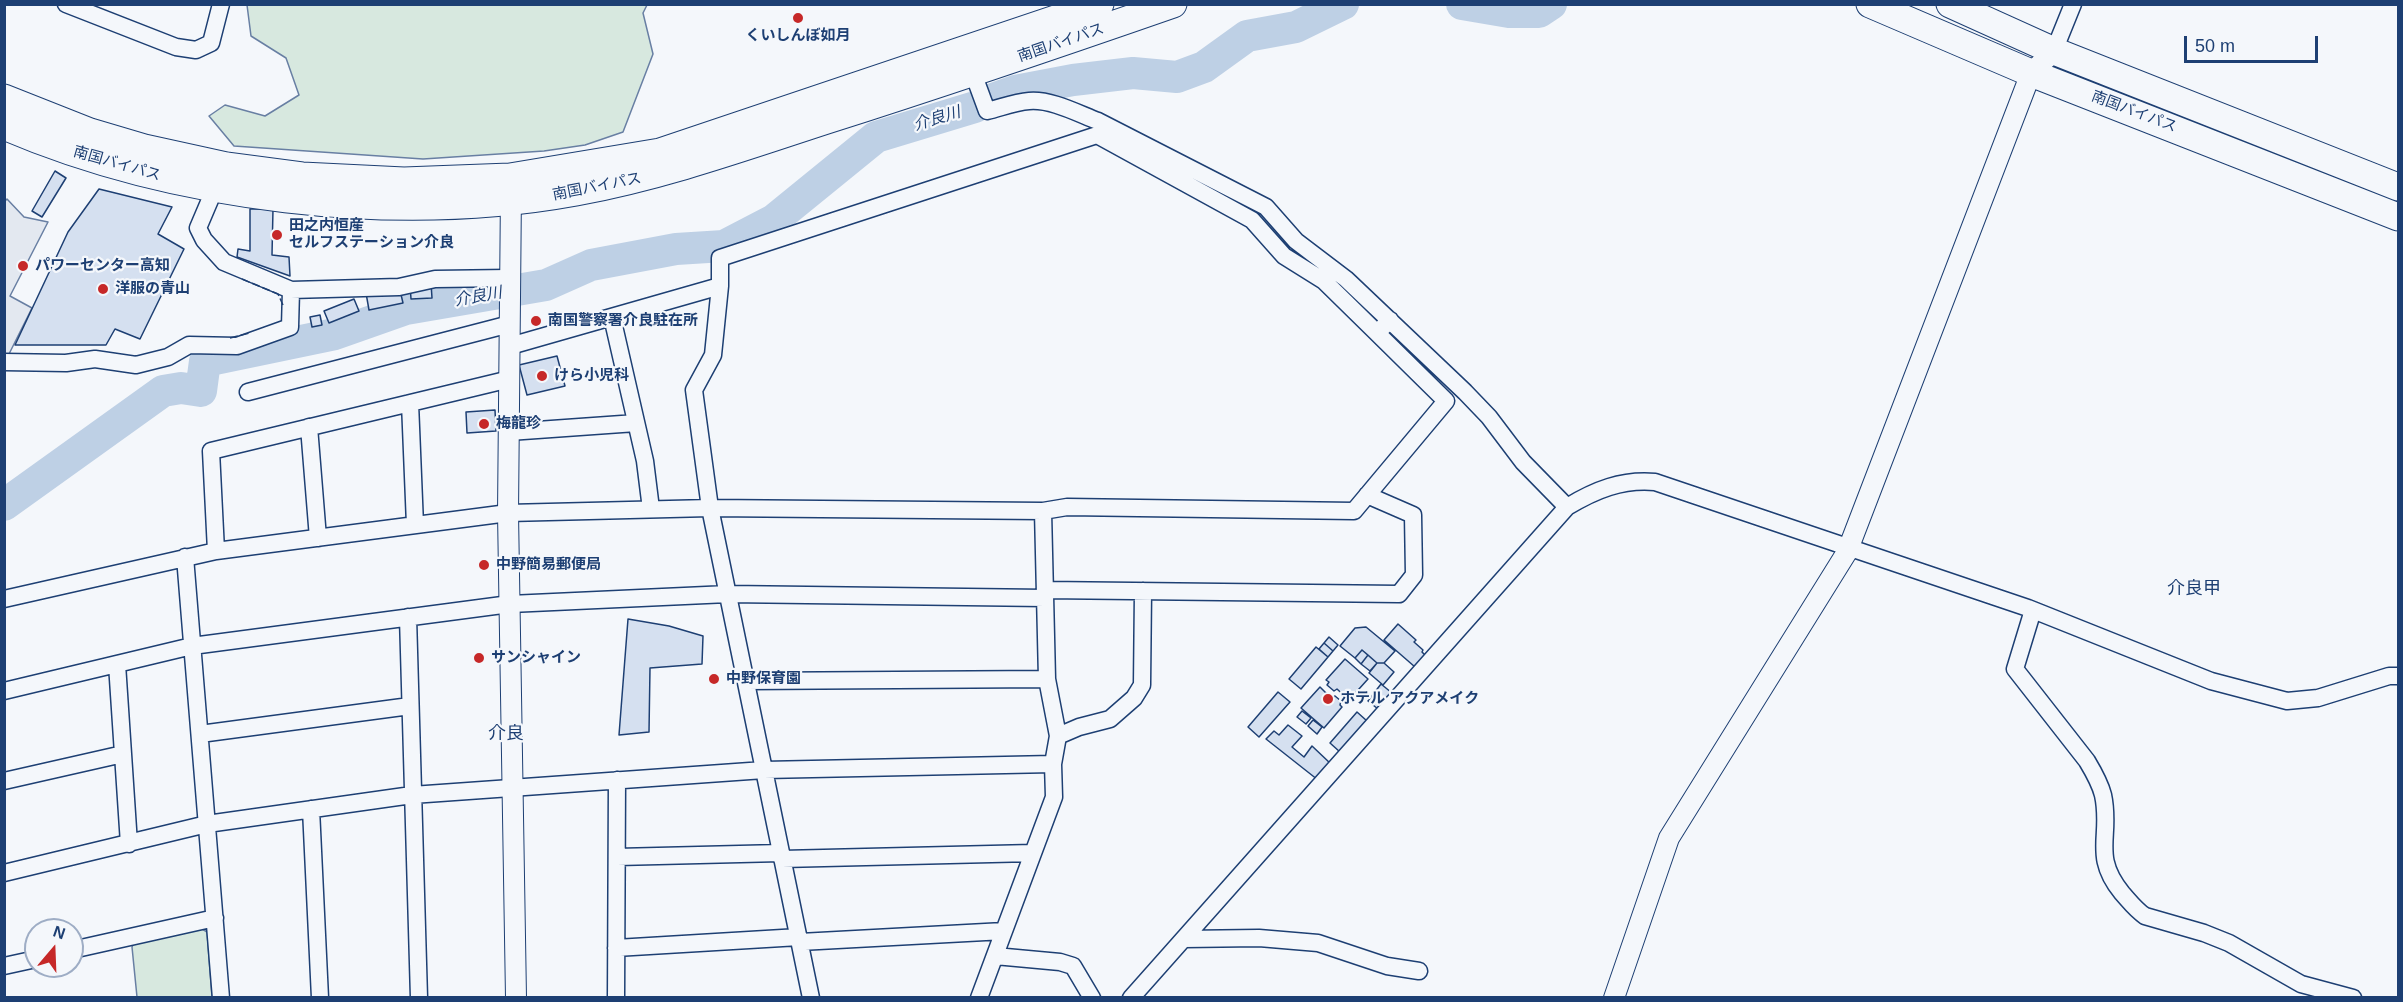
<!DOCTYPE html>
<meta charset="utf-8">
<style>
body{margin:0}
#map{position:relative;width:2403px;height:1002px;overflow:hidden;background:#f4f7fb;font-family:Helvetica,sans-serif}
canvas{display:block}
.frame{position:absolute;inset:0;border:6px solid #1d3f73;pointer-events:none}
.north{position:absolute;left:24px;top:918px;width:60px;height:60px;box-sizing:border-box;background:#f4f7fb;border:2px solid #9eadc5;border-radius:50%;rotate:19deg;font-size:16px;font-weight:700;line-height:24px;text-align:center;color:#1d3f73}
.north::after{content:'';display:block;margin:auto;width:21px;height:27px;background:#c62828;clip-path:polygon(50% 0,100% 100%,50% 72%,0 100%)}
.scale{position:absolute;left:2184px;top:36px;width:134px;height:27px;box-sizing:border-box;border:3px solid #1d3f73;border-top:0;padding-left:8px;font-size:18px;line-height:21px;white-space:nowrap;color:#1d3f73;-webkit-text-stroke:4px #f4f7fb;paint-order:stroke}
</style>
<div id="map">
<canvas width="2403" height="1002"></canvas>
<div class="frame"></div>
<div class="north">N</div>
<div class="scale">50 m</div>
</div>
<script>
const ctx = document.querySelector('canvas').getContext('2d');
ctx.lineJoin = 'round';
function fillPath(path, color) { ctx.fillStyle = color; ctx.fill(path, 'evenodd'); }
function stroke(path, color, width, dash) { ctx.strokeStyle = color; ctx.lineWidth = width; ctx.lineCap = dash ? 'butt' : 'round'; ctx.setLineDash(dash || []); ctx.stroke(path); }
function drawText(font, color, halo, rows, align = 'center') {
  ctx.font = font + ' Helvetica,"Noto Sans JP",sans-serif'; ctx.lineWidth = 4.5; ctx.setLineDash([]); ctx.textBaseline = 'middle'; ctx.strokeStyle = halo; ctx.fillStyle = color; for (const [text, x, y, turn = 0] of rows) {
    ctx.save(); ctx.translate(x, y); ctx.rotate((+turn || 0) * Math.PI / 180); ctx.textAlign = isNaN(turn) ? turn : align; if (halo) ctx.strokeText(text, 0, 0); ctx.fillText(text, 0, 0); ctx.restore();
  }
}
const green = new Path2D(`
 M247 5H647L643 13 653 54 623 132 585 145 544 151 423 159 234 146 209 116 225 105 265 116 299 95 286 58 251 36Z
 M199 927 207 932 212 997H137L132 947 134 942Z`);
fillPath(green, '#d7e8df');
stroke(green, '#687fa3', 1.5);
const parking = new Path2D(`
 M7 199 24 217 48 222 10 296 32 308 8 356H4V202Z`);
fillPath(parking, '#e3e8f0');
stroke(parking, '#687fa3', 1.5);
stroke(new Path2D(`
 M1462 4 1509 12H1539L1551 4
 M990 100 1015 91 1073 80 1133 73 1177 77 1204 67 1247 36 1296 27 1343 4
 M4 505 163 391 181 388 201 391 205 361 335 334 406 309 546 285 591 265 676 249 724 246 774 220 876 137 975 107`), '#bed0e5', 32);
const building = new Path2D(`
 M55 171 66 178 42 217 32 211Z
 M99 189 172 207 158 234 184 249 140 339 115 329 106 345H15L68 232Z
 M250 209H273L272 255 289 257 290 276 237 257 238 249 250 251Z
 M431 283 432 298 411 299 410 284Z
 M399 286 403 303 369 310 366 293Z
 M354 299 359 311 329 323 324 311Z
 M320 315 322 325 312 327 310 317Z
 M557 356 565 386 527 395 519 365Z
 M495 410 496 431 467 433 466 412Z
 M628 619 669 626 703 636 702 664 650 668 649 732 619 735Z
 M1398 624 1416 640 1414 642 1423 650 1422 652 1425 655 1415 667 1384 640Z
 M1366 627 1395 651 1384 663H1377L1362 650 1355 658 1340 646 1355 628Z
 M1329 637 1338 645 1333 651 1324 643Z
 M1324 643 1333 651 1328 657 1319 649Z
 M1316 647 1328 657 1301 689 1289 679Z
 M1362 650 1368 655 1361 664 1355 658Z
 M1368 655 1377 663 1370 671 1361 664Z
 M1345 659 1368 679 1349 700 1337 689 1334 691 1327 685 1329 682 1326 680Z
 M1377 663H1384L1394 672 1383 685 1369 673Z
 M1381 684 1392 693 1378 709 1368 701Z
 M1320 687 1331 698 1335 696 1341 701 1340 705 1342 707 1324 728 1301 708Z
 M1278 692 1290 702 1259 737 1248 727Z
 M1302 711 1311 718 1306 724 1297 717Z
 M1357 712 1367 721 1340 752 1330 743Z
 M1313 720 1322 727 1317 734 1308 726Z
 M1288 725 1302 736 1292 747 1304 757 1312 746 1331 764 1318 780 1266 739 1274 731 1279 735Z`);
fillPath(building, '#d5e0f0');
stroke(building, '#1d3f73', 1.5);
const minor = new Path2D(`
 M66 4 176 47 196 50 211 43 221 4
 M2054 51 2073 4
 M973 73 987 111C1000 108 1015 102 1029 101 1051 99 1077 113 1098 121L1266 207 1296 241 1346 279 1465 392 1489 417 1523 462 1567 507
 M218 181 198 228 204 240 224 262 291 290 399 287 435 279 509 278
 M612 317 645 461 651 509
 M510 346 720 286
 M4 362 66 363 95 359 136 365 168 357 189 345 237 346 290 327 291 290
 M248 392 510 324
 M410 403 415 525
 M309 427 318 538
 M509 432 636 423
 M216 551 211 451 510 379
 M185 557 221 998
 M1045 590 1399 594 1414 575 1413 515 1367 495
 M4 599 216 551 508 513 710 508 1043 511 1067 507 1354 511 1446 401 1377 333 1390 320
 M2033 610 2015 669 2087 761C2093 771 2100 783 2103 795 2112 836 2091 855 2122 893 2130 902 2136 910 2145 916L2204 933 2229 943 2301 984 2353 998
 M408 617 419 998
 M117 664 129 844
 M746 681 1047 679
 M4 691 192 646 510 604 728 594 1045 598
 M200 734 410 706
 M1058 736 1079 727 1110 719 1134 698 1142 685 1143 591
 M4 781 123 754
 M311 809 320 998
 M617 857 781 853
 M782 859 1033 853
 M4 873 207 824 412 795 764 770 1053 764
 M1184 939 1259 938 1318 943 1387 966 1419 971
 M800 942 1004 931
 M616 948 799 937
 M72 950 215 918
 M995 956 1060 962 1073 966 1092 998
 M4 966 36 959
 M616 998 617 780
 M811 998 710 508 694 390 713 355 720 286V258L1097 135 1252 220 1284 256 1324 281 1377 333
 M979 998 1054 797 1053 764 1058 736 1047 679 1043 511
 M1131 998 1567 507C1595 490 1622 479 1655 482L2028 608 2211 681 2287 701 2318 698 2389 676H2398`);
const tertiary = new Path2D(`
 M511 190 508 513 516 998
 M1614 998 1669 838 1847 552 2031 73 2054 51`);
const trunk = new Path2D(`
 M1870 4 2031 73 2398 217
 M1950 4 2054 51 2398 187
 M4 98 90 132 144 148 226 166 302 176 404 181 510 177 660 152 1100 4
 M4 126C174 199 395 225 576 192 663 176 744 147 827 120 943 83 1058 44 1173 4`);
stroke(minor, '#1d3f73', 19);
stroke(tertiary, '#1d3f73', 22);
stroke(trunk, '#1d3f73', 29);
stroke(minor, '#f4f7fb', 16);
stroke(tertiary, '#f4f7fb', 20);
stroke(trunk, '#f4f7fb', 27);
stroke(new Path2D(`
 M242 279 278 294 283 305
 M230 338 250 333`), '#1d3f73', 1.5, [8, 3]);
for (const [x, y, r, color] of [
 [798,18,6,"#c62828"],
 [277,235,6,"#c62828"],
 [23,266,6,"#c62828"],
 [103,289,6,"#c62828"],
 [536,321,6,"#c62828"],
 [542,376,6,"#c62828"],
 [484,424,6,"#c62828"],
 [484,565,6,"#c62828"],
 [479,658,6,"#c62828"],
 [714,679,6,"#c62828"],
 [1328,699,6,"#c62828"]
]) { const dot = new Path2D(); dot.arc(x, y, r, 0, 2 * Math.PI); ctx.fillStyle = color; ctx.fill(dot); stroke(dot, '#f4f7fb', 2); }
drawText('bold 15px', '#1d3f73', '#f4f7fb', [
 ["くいしんぼ如月",798,36,"center"],
 ["田之内恒産",289,226],
 ["セルフステーション介良",289,243],
 ["パワーセンター高知",35,266],
 ["洋服の青山",115,289],
 ["南国警察署介良駐在所",548,321],
 ["けら小児科",554,376],
 ["梅龍珍",496,424],
 ["中野簡易郵便局",496,565],
 ["サンシャイン",491,658],
 ["中野保育園",726,679],
 ["ホテル アクアメイク",1340,699]
], 'left');
drawText('15px', '#1d3f73', '#f4f7fb', [
 ["南国バイパス",1061,43,-19],
 ["南国バイパス",2134,112,21],
 ["南国バイパス",117,164,16],
 ["南国バイパス",597,187,-11]
]);
drawText('italic 16px', '#1d3f73', '#f4f7fb', [
 ["介良川",937,119,-17],
 ["介良川",478,297,-10]
]);
drawText('18px', '#1d3f73', '#f4f7fb', [
 ["介良甲",2194,589],
 ["介良",506,734]
]);
</script>
